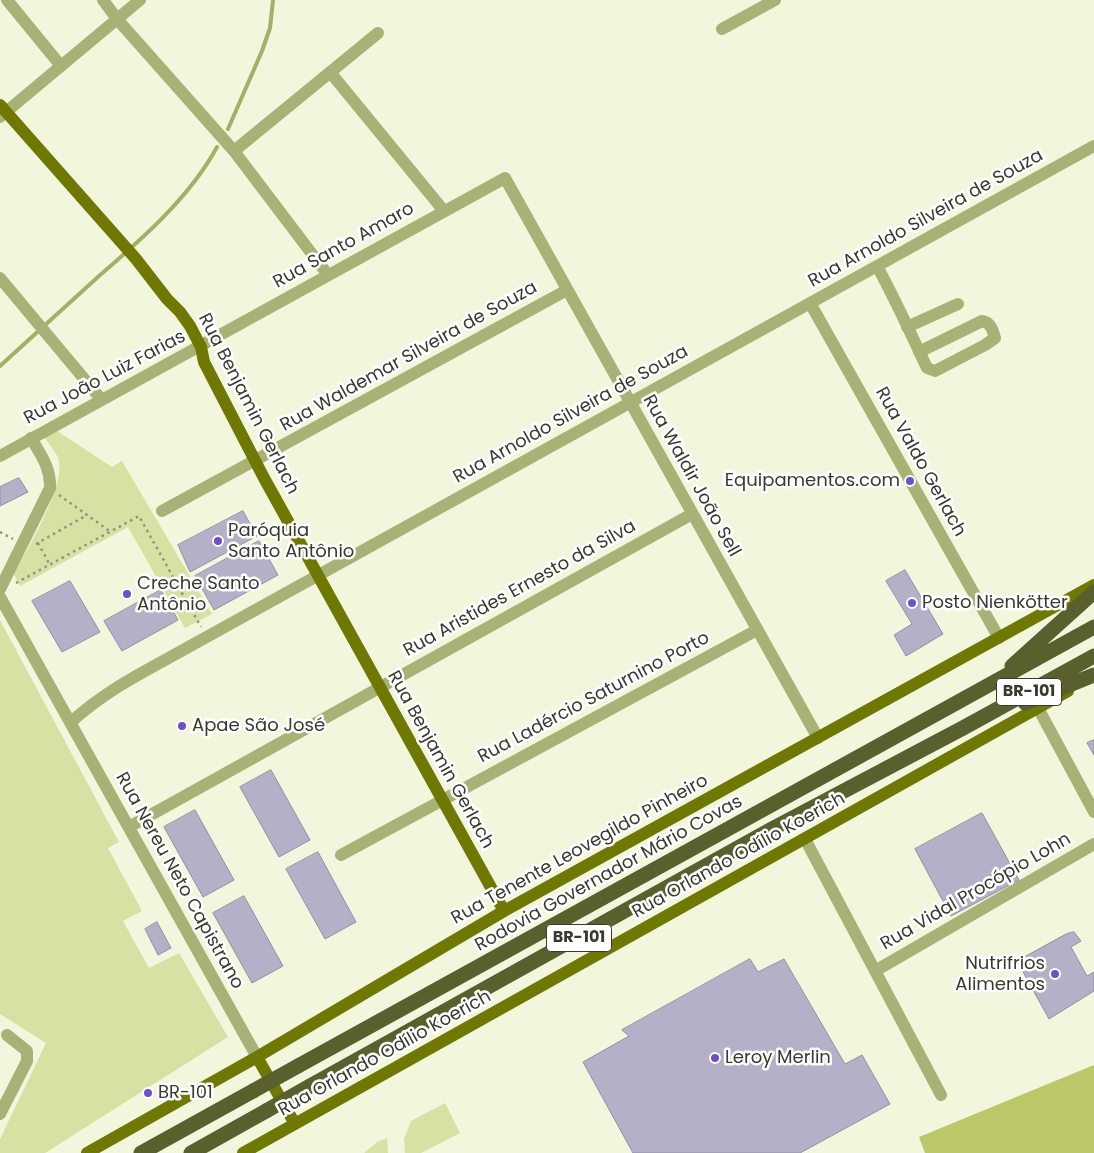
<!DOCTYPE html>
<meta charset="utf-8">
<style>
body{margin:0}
canvas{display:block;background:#f2f6dc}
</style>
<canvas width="1094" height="1153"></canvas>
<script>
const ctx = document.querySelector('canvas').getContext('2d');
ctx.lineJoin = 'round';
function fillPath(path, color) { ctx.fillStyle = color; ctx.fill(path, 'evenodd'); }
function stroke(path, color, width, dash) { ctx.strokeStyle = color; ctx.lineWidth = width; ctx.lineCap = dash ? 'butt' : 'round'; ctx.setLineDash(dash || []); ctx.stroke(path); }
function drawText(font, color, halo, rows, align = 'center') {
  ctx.font = font + ' Poppins,sans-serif'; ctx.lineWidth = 5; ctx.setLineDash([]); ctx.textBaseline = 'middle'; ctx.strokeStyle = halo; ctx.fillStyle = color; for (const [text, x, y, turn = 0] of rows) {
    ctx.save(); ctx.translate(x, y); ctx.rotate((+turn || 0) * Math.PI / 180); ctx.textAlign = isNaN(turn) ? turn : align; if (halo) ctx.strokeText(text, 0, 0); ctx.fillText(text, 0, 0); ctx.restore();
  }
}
fillPath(new Path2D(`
 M57 431 112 467 122 461 212 614 185 628 128 527 20 586 14 575C27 549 64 489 59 461 58 454 49 445 45 438Z
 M0 620 119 842 108 848 142 911 123 921 149 968 179 953 228 1037 45 1153H0V1139L46 1043 0 1014Z
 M445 1103 460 1133 421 1153H405L404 1139 411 1121Z
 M387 1138 388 1153H364L377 1142Z`), '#d7e1a3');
fillPath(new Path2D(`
 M1094 1065V1153H925L919 1137Z`), '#bbc768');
stroke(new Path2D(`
 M228 129 262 51 270 28 273 0
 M0 366C33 336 66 306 99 276 142 239 190 197 217 147`), '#a4af68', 4);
const building = new Path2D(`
 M19 478 28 492 0 506V487Z
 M243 511 257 536 190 572 178 545Z
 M259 541 278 575 214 610 195 576Z
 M905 570 943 634 906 656 894 635 912 624 886 581Z
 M70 581 100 632 62 652 32 601Z
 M161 590 178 620 122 651 104 621Z
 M1094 740V755L1087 743Z
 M271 770 310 840 279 857 240 787Z
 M195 810 234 880 203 897 164 827Z
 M982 813 1019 880 951 916 915 849Z
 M318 852 356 922 325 939 286 869Z
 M244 896 283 966 252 983 213 913Z
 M157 922 171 948 158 955 145 929Z
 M1074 932 1081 941 1071 947 1087 976 1094 972V991L1049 1019 1017 961 1066 934Z
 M750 959 758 972 784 959 845 1064 862 1055 890 1104 800 1153H633L583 1062 629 1036 622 1030Z`);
fillPath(building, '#b3b0c8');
stroke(building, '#918fa6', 1);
stroke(new Path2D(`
 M59 495 111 532
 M0 532 13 539
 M38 543 50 565
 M36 544 87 515
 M16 583 139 516 201 627`), '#929482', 2.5, [2.5, 4]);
stroke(new Path2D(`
 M7 0 61 66
 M103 0 117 19 234 151 328 275
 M722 29 775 0
 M330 72 444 211
 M0 117 140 0
 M234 151 378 33
 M877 266C895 299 911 334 927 368L935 371 985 345 995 338C993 331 991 322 982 321L919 352
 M0 278 101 399
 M810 303 999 638
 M907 327 958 304
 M0 456 505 178 818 738
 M162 511 567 290
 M0 589 50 488C51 468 41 455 31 438
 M0 597 257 1057
 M1038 708 1094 812
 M71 722C101 695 130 679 165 660L1094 146
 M129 827 692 514
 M805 839 941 1095
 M341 855 757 630
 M875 971 1094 844
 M0 1114 27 1061V1051L7 1035`), '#a9b276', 12);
stroke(new Path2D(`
 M0 105 136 259 167 299 180 312 190 326 201 347 204 362 264 478 504 911
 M257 1057 295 1124
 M87 1153 257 1057 504 911 1094 585
 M243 1153 1068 691`), '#6e7802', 12);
stroke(new Path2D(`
 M1012 666 1094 592
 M1025 703 1094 675
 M298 1066 1094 627
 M310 1086 770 830 963 728 1094 656
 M141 1153 253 1091
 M191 1153 266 1111`), '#59602e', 15);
stroke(new Path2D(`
 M253 1091 298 1066
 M266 1111 310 1086`), '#59602e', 15);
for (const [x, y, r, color] of [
 [910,481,5,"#7050c9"],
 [218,541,5,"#7050c9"],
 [127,594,5,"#7050c9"],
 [912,603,5,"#7050c9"],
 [182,726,5,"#7050c9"],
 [1055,974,5,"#7050c9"],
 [715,1058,5,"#7050c9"],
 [148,1093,5,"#7050c9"]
]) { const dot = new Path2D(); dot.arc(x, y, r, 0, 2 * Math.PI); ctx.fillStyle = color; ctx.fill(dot); stroke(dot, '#fff', 2); }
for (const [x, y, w] of [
 [1029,692,65],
 [579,938,65]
]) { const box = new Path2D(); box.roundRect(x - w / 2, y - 13.5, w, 27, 4); ctx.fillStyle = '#fff'; ctx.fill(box); stroke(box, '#38392f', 1); }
drawText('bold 16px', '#38392f', null, [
 ["BR-101",1029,692],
 ["BR-101",579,938]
]);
drawText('18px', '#38392f', '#fff', [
 ["Rua Arnoldo Silveira de Souza",926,219,-29],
 ["Rua Santo Amaro",344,246,-29],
 ["Rua Waldemar Silveira de Souza",409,357,-29],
 ["Rua João Luiz Farias",105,378,-28],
 ["Rua Benjamin Gerlach",248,404,63],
 ["Rua Arnoldo Silveira de Souza",571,415,-29],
 ["Rua Valdo Gerlach",920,462,61],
 ["Rua Waldir João Sell",691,476,61],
 ["Rua Aristides Ernesto da Silva",520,589,-29],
 ["Rua Ladércio Saturnino Porto",594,698,-28],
 ["Rua Benjamin Gerlach",440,760,61],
 ["Rua Tenente Leovegildo Pinheiro",580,850,-29],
 ["Rua Orlando Odílio Koerich",739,856,-29],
 ["Rodovia Governador Mário Covas",609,874,-29],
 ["Rua Nereu Neto Capistrano",179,881,61],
 ["Rua Vidal Procópio Lohn",976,892,-30],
 ["Rua Orlando Odílio Koerich",385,1054,-29]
]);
drawText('18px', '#38392f', '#fff', [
 ["Equipamentos.com",900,481,"right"],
 ["Paróquia",228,531],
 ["Santo Antônio",228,552],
 ["Creche Santo",137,584],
 ["Antônio",137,605],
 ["Posto Nienkötter",922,603],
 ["Apae São José",192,726],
 ["Nutrifrios",1045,964,"right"],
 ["Alimentos",1045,985,"right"],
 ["Leroy Merlin",725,1058],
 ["BR-101",158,1093]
], 'left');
</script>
